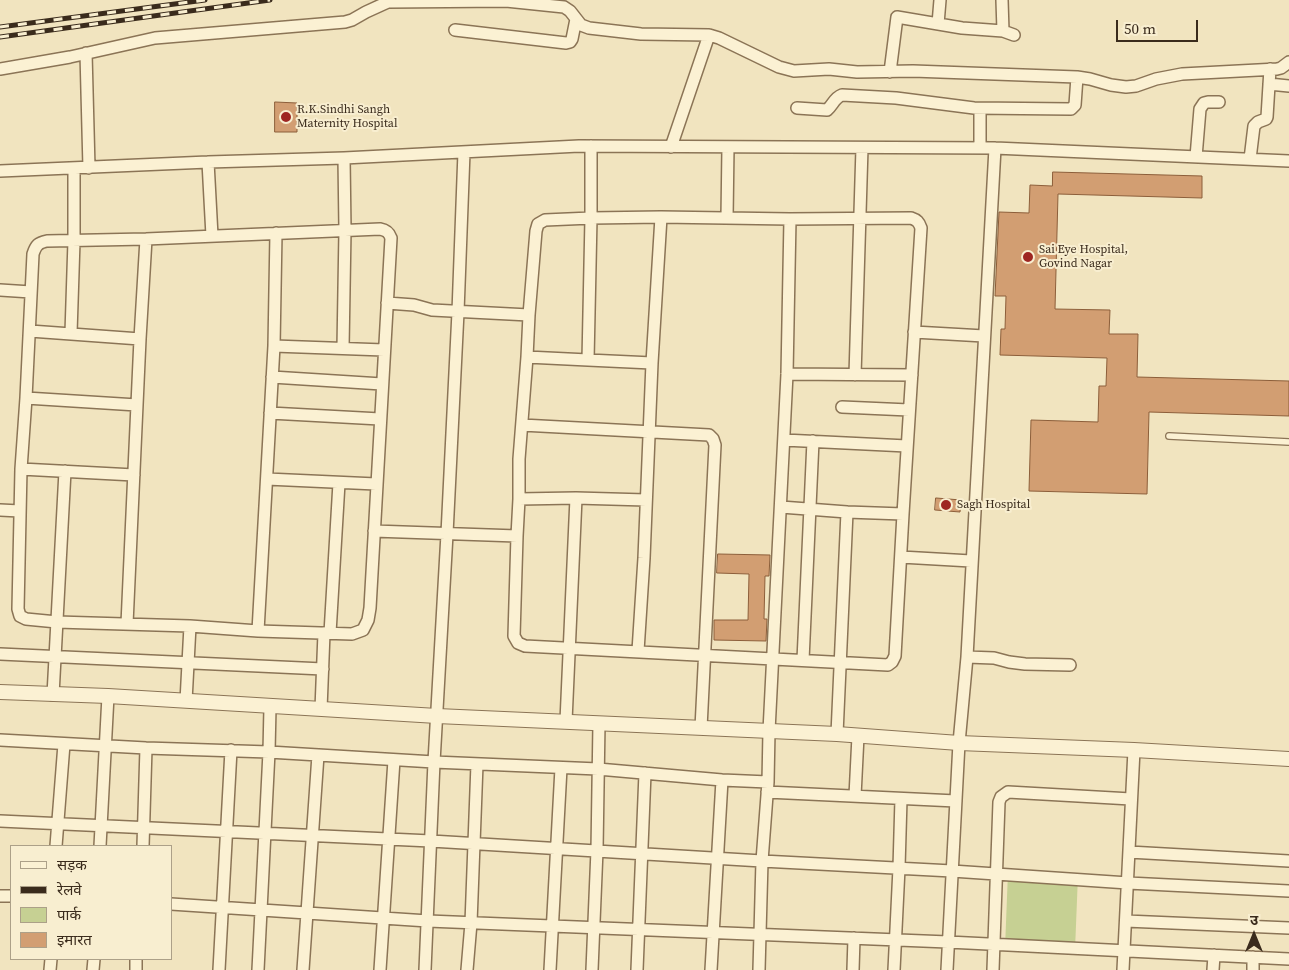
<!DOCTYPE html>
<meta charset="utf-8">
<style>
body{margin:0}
#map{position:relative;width:1289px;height:970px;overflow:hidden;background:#f1e4bf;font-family:"Source Serif 4","Noto Sans Devanagari",serif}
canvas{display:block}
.legend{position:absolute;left:10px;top:845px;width:162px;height:115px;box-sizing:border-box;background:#f8eed0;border:1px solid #aca088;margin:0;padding:6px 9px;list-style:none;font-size:15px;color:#3a2b1c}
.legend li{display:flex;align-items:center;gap:10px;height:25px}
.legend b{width:25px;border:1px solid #aca088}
.north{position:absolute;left:1229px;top:910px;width:50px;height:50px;-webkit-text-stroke:4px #f8eed0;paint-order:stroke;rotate:0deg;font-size:14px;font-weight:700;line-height:20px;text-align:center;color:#3a2b1c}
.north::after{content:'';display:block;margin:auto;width:18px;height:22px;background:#3a2b1c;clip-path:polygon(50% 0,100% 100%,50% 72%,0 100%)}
.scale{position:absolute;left:1116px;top:20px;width:82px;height:22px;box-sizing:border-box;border:2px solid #3a2b1c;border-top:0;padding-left:6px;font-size:15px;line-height:18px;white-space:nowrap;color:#3a2b1c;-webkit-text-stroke:4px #f8eed0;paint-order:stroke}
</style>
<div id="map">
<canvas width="1289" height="970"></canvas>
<ul class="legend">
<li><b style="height:6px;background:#fbf1d3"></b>सड़क</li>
<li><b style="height:6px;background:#3a2b1c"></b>रेलवे</li>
<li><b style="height:14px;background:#c6d093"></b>पार्क</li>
<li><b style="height:14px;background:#d29e72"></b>इमारत</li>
</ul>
<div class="north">उ</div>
<div class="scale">50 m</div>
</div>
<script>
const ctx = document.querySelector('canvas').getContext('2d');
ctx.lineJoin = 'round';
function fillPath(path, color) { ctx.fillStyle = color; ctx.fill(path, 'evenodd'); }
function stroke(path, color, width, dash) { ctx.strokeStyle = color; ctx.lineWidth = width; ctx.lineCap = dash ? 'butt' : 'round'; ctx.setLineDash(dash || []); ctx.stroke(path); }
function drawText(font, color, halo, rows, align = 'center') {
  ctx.font = font + ' "Source Serif 4",serif'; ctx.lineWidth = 4; ctx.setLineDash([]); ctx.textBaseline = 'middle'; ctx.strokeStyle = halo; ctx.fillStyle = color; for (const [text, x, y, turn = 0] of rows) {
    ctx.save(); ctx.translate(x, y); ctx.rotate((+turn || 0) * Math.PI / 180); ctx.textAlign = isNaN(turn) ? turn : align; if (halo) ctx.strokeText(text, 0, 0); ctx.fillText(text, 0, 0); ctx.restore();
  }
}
fillPath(new Path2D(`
 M1008 872 1078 875 1075 950 1005 948Z`), '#c6d093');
const building = new Path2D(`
 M275 102 297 103V132H275Z
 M1053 172 1202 176V198L1058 194 1055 309 1110 310 1109 334H1138L1137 377 1289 381V416L1149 412 1147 494 1029 491 1031 420 1098 422 1099 386H1106L1107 358 1000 355 1001 329H1005L1006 296H995L999 212 1029 213 1030 185 1052 186Z
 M936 498 961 500 960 512 935 510Z
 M718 554 770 555 769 576H765L764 619H767L766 641 714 640V620H748L749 574 717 573Z`);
fillPath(building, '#d29e72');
stroke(building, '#8c5e3a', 1);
const service = new Path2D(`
 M1169 436 1289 442`);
const minor = new Path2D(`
 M1002 0 1003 31
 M938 24 940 0
 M455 30 566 43 570 42 572 39 576 19
 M86 53 89 168
 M0 69 70 57 155 38 345 22 352 20 366 12 388 2 506 1 564 7 570 11 581 25 589 28 641 34 709 35
 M890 72 897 17 962 28 1003 31 1014 35
 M1269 84 1289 86
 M797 108 827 110C833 105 834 98 842 95L896 98 974 108 1071 109 1075 105 1077 77
 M591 146V218L661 217
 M671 147 709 35 719 38 779 67 794 71 829 69 857 72 913 71 1077 77 1090 79 1111 85 1126 87 1136 86 1156 79 1182 74 1277 69 1281 68 1289 62
 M980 148V109
 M1196 157 1200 109 1204 103 1208 102H1219
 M1250 159 1254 126 1258 122 1266 119 1267 117 1270 69
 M208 162 212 236
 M0 171 208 162 344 158 579 146 995 148 1289 161
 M727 218 728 147
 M380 229C386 230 389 232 391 238L370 608 368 620 363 630 352 634 258 631 190 626 57 622 26 619 20 616 18 609 21 469 26 398 33 254C36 245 38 243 47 241L146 239Z
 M0 290 31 292
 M387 303 414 305 432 310 529 315 536 231 538 224 545 220 591 218 588 360 527 357 529 315
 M30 331 140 339
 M914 332 984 336
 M71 333 74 241V169
 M274 346 384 350
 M343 348 345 230 344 158
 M527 357 519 459V499L517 536 514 636 518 643 525 646 888 665 892 662 895 656 903 514 847 512 837 734
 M588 360 652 363 644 558 638 651
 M652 363 661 217 790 219
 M787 374 912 375
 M855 375 862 148
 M272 377 382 384
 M26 398 137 405
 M842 407 909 410
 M270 413 380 419
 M522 425 709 435 713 439 715 445 701 728
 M784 440 907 446
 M21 469 134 475
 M267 479 376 484
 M576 498 646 500
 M519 499 576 498 566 721
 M781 507 847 512
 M0 510 20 511
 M374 531 517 536
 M901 557 971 561
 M127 624 140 339 146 239
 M258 631 274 346 276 233
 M330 633 339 483
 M0 654 323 669
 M967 657 994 658 1009 662 1025 664 1070 665
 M803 660 813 441
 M53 695 65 471
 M186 701 190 626
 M321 709 324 633
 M0 740 146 748 269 752 434 762 598 769 722 780 768 782
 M767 792 956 801
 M855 796 858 736
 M0 821 431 841 762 861 952 871 1128 883 1289 891
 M56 846 64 744
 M100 846 108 696
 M143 846 146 748
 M1129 852 1289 861
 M0 896H11
 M171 904 428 921 948 942 1289 959
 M1126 921 1289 928
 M50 970 51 959
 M93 970 94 959
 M136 970V959
 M219 970 231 750
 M258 970 269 752 270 707
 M303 970 318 755
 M380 970 394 760
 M425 970 434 762 447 534 458 312 464 152
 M467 970 471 923 477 764
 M550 970 561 768
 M592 970 597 850 599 723
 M637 970 645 773
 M711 970 722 780
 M759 970 762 861 768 782 769 731 787 374 790 219 911 218C917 220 919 222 921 228L903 514
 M853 970 854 938
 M894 970 899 868 901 799
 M947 970 959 743 967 657 995 148
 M993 970 999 802 1001 797 1008 792 1131 799
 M1123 970 1134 750
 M1213 970 1214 955
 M1253 970V957`);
const tertiary = new Path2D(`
 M0 692 108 696 437 716 837 734 959 743 1134 750 1289 759`);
stroke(service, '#8b7456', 8);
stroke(minor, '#8b7456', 14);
stroke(tertiary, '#8b7456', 16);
stroke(service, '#fbf1d3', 5.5);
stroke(minor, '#fbf1d3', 11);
stroke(tertiary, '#fbf1d3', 14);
const rail = new Path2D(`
 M0 27 205 0
 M0 37 270 0`);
stroke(rail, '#3a2b1c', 5);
stroke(rail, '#f8eed0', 3, [9]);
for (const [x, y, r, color] of [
 [286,117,6,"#9e2622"],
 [1028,257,6,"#9e2622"],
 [946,505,6,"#9e2622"]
]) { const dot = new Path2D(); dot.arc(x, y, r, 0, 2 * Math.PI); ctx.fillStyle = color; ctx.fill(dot); stroke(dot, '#f8eed0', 2); }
drawText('12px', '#3a2b1c', '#f8eed0', [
 ["R.K.Sindhi Sangh",297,110],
 ["Maternity Hospital",297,124],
 ["Sai Eye Hospital,",1039,250],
 ["Govind Nagar",1039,264],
 ["Sagh Hospital",957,505]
], 'left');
</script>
